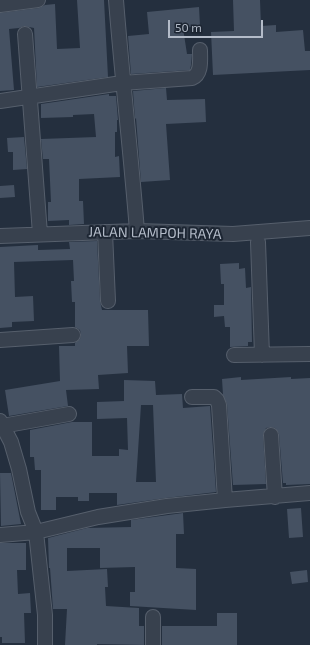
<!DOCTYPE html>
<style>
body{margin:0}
#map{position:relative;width:310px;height:645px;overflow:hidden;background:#242f3e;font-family:"Exo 2",sans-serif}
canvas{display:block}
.scale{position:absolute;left:168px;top:20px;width:95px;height:18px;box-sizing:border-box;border:2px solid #b4bcc9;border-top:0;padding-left:5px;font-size:12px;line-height:14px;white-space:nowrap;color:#b4bcc9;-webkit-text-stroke:3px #1d2633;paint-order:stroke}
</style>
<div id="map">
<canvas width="310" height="645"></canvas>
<div class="scale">50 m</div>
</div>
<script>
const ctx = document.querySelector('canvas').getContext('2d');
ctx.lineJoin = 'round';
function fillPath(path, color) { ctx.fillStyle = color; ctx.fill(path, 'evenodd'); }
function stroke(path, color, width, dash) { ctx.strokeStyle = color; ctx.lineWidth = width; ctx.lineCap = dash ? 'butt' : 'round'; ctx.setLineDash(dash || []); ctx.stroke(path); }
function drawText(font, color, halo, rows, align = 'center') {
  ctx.font = font + ' "Exo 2",sans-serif'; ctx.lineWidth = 4; ctx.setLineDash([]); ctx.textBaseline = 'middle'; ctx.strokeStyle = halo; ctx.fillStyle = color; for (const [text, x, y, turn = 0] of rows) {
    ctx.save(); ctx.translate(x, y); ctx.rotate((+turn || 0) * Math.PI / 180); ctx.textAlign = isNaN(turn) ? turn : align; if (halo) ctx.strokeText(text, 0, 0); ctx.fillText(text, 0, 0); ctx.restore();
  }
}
fillPath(new Path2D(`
 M77 0H104L108 77 37 87 34 28 24 26 19 28 9 29 14 90 0 91V13L39 8 45 5 55 4 57 49 80 48Z
 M233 0H260L261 26 276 25V32L303 30 305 51H310V70L213 75 211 32 234 31Z
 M199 7 200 26 183 28 187 54H192L191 65 190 70 131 74 128 36 149 34 147 12Z
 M166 88 167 100 205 99 206 122 166 124 170 180 141 182 136 118 135 119 133 91Z
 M109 94V96H116L118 120H117V132H115V157L119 156 120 177 79 179V201H83L84 224 69 225V220L48 221V202H51L49 159H43L41 139 96 137 94 114 73 115V117L41 118V104Z
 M24 137 27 169 13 170V152H8L7 138Z
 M14 185 15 197 0 198V186Z
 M97 241 100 301 102 310H148L149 346H127L128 373 98 375 99 389 66 390 68 406 9 416 5 390 60 381 59 346H75V343L80 339 81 335 80 330 75 327V302H72L71 281H74L73 260 14 262 15 297 33 296 34 321 12 322V327L0 328V247L38 245V250L70 249 69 242Z
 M239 263V269L245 268 246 288 251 287 252 342H248V346L230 347V327H225L224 316 214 317V305H224V284H221L220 264Z
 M241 377V380L291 377V379L310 378V484L286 485V483H283L279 434 275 428 271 427 266 428 263 435 266 484 233 485 227 404 223 395 222 379Z
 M124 380 155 381 156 395 182 394 183 408 210 406 216 492 166 498 117 505V493H89V501H78V497H56V510H41V470H35L34 457H30V430L72 422H92V456H119V449L128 450 127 418 97 419V402L124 401ZM141 405H153L156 482H136Z
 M0 473H11L21 524 1 526Z
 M301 508 303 537 289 538 287 509Z
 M183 513 184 534H176V568L196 569V610L130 606V592H135V567L100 568V548H67V571L107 569 108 587H105L106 606 139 608V626H144V645L97 644V645H65L67 609H53L50 568H49L48 538 87 528 131 527V520Z
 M0 543H26V570H17L18 594 30 593 31 613H24L25 643H2V637H0Z
 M307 570 308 582 292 584 290 572Z
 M217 613H237V645H162V626H217Z`), '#455162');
const street = new Path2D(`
 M116 0C122 77 131 154 137 231
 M0 5 38 0
 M25 34 40 234
 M0 101 122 83 192 78C202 74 200 60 200 50
 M105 232 108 301
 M0 236 137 231 233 234 310 228
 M258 242 262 355
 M0 340 73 335
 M234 355 310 354
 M192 397H214L217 400 219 405 225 500
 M0 421 11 442 19 469 28 512 36 532 45 615V645
 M2 426 69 414
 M271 435 275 497
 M0 535 36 532 98 517 167 506 225 500 310 493
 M153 617V645`);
stroke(street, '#565f6c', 16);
stroke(street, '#38414e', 14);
drawText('14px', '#b4bcc9', '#1d2633', [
 ["JALAN LAMPOH RAYA",155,233,1]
]);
</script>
